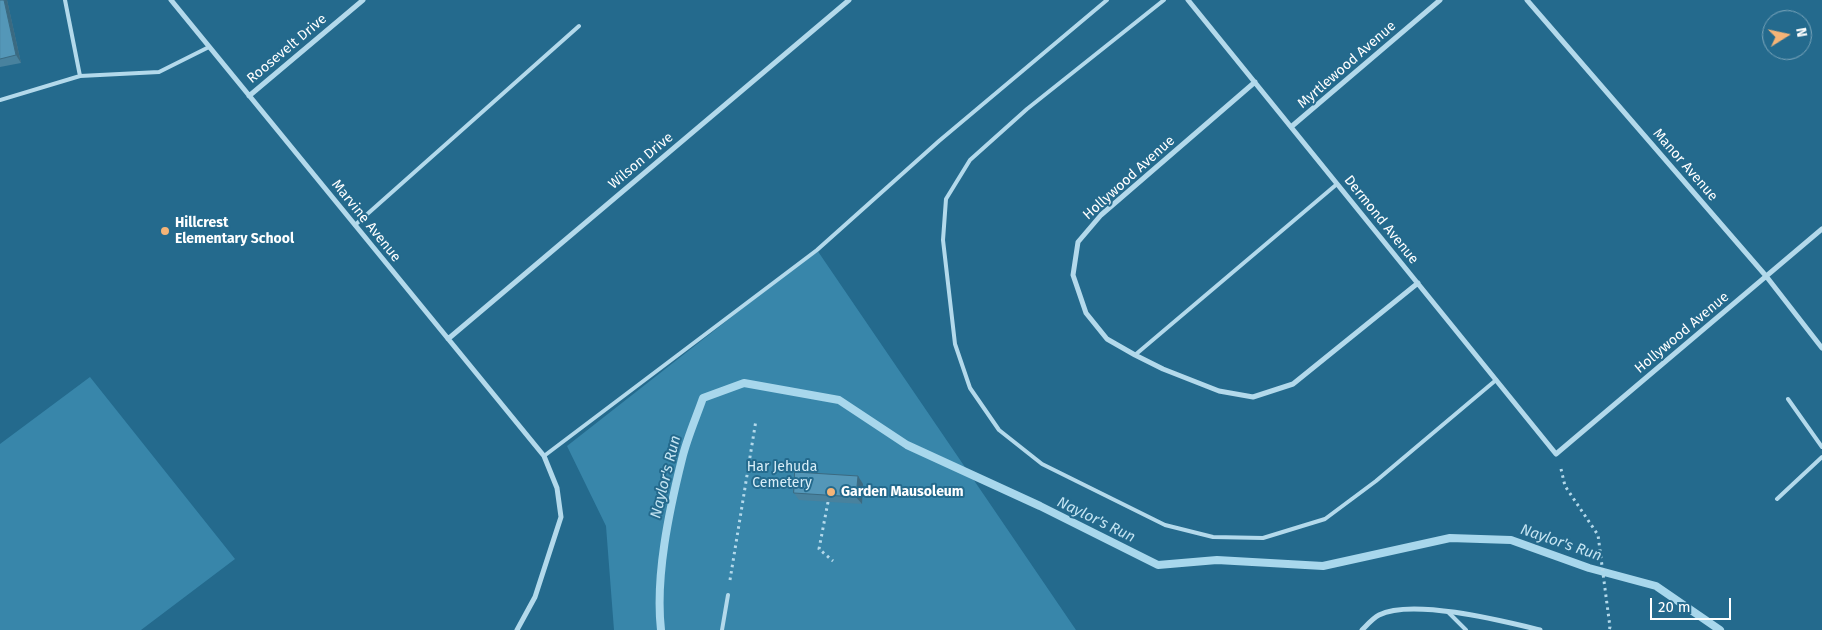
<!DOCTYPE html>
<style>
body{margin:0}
#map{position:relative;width:1822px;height:630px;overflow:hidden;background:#246a8d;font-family:"Fira Sans",sans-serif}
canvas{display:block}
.north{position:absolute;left:1762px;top:10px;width:50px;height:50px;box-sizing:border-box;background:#246a8d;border:1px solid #7ca6bb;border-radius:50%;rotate:80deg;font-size:14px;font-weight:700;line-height:20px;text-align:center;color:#fff}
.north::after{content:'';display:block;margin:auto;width:18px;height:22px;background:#f5b477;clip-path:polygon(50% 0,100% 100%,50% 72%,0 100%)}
.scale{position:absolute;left:1650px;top:598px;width:81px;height:22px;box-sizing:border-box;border:2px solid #fff;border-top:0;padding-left:6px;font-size:15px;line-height:18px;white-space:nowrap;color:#fff;-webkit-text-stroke:4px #246a8d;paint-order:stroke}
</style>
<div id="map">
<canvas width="1822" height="630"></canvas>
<div class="north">N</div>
<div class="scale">20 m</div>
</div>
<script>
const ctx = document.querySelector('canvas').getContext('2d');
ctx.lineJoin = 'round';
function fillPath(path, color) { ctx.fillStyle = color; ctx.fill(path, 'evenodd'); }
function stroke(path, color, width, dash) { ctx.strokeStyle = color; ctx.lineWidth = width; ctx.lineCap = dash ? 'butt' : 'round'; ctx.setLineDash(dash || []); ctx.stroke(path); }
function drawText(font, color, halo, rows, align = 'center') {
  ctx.font = font + ' "Fira Sans",sans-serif'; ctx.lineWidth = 4; ctx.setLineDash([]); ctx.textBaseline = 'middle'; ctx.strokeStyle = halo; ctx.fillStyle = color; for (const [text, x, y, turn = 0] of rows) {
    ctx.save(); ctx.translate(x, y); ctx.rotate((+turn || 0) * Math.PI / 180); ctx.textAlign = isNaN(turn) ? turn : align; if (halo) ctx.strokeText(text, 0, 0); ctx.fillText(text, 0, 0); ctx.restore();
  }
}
fillPath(new Path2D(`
 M817 250 1076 630H614L606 526 567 446Z
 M90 377 235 559 141 630H0V444Z`), '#3886aa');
stroke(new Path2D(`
 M661 630C655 577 669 511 682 459 687 438 696 418 703 398L744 383 839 400 907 445 1040 506 1158 565 1217 560 1323 566 1450 538 1511 540 1589 568 1656 586 1720 630`), '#a8d7ec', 8);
stroke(new Path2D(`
 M1561 469 1565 486 1598 535 1610 627 1609 630
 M828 502 819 549 833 561
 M730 580 756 420`), '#b3d9eb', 3, [2.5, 4]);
stroke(new Path2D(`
 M65 0 80 76
 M1164 0 1027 109 970 160 946 199 943 240 955 344 970 388 999 430 1042 464 1165 525 1213 537 1263 538 1325 519 1376 481 1496 380
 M0 100 80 76 159 72 209 47
 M355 225 579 26
 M1135 355 1337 184
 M1788 399 1822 447
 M544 456 817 250 939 141 1107 0
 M1777 499 1822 457
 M1448 612 1466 630
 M722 630 728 595`), '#b3d9eb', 4);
stroke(new Path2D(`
 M171 0 544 456 557 488 561 517 535 597 517 630
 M1188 0 1556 454 1822 229
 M1527 0 1766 276 1822 348
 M1255 82 1101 215 1078 242 1073 275 1086 313 1107 339 1135 355 1163 369 1219 391 1253 397 1293 384 1418 283
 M249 96 363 0
 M1291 127 1440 0
 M448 339 849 0
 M1362 630C1367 625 1373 618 1379 615 1412 598 1503 621 1540 630`), '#b3d9eb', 5);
fillPath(new Path2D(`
 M0 0H7L21 63 0 67Z
 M858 476 863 484 862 504 799 500 794 493Z`), '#48829e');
fillPath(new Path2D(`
 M4 0H7L21 63 16 55Z
 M858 476 863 484 862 504 856 497Z`), '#3b6a81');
const building = new Path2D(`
 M0 0H4L16 55 0 59Z
 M795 472 858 476 856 497 794 493Z`);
fillPath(building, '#5497b8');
stroke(building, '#3b6a81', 1);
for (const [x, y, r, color] of [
 [165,231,5,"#f5b477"],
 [831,492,5,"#f5b477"]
]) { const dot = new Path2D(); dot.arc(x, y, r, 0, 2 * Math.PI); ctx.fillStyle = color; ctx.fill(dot); stroke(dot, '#246a8d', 2); }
drawText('14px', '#fff', '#246a8d', [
 ["Roosevelt Drive",287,49,-40],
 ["Myrtlewood Avenue",1347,65,-41],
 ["Wilson Drive",641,161,-40],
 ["Manor Avenue",1685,165,49],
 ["Hollywood Avenue",1129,178,-42],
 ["Dermond Avenue",1381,220,51],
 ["Marvine Avenue",366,221,51],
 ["Hollywood Avenue",1682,333,-40]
]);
drawText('bold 14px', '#fff', '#246a8d', [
 ["Hillcrest",175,223],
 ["Elementary School",175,239],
 ["Garden Mausoleum",841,492]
], 'left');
drawText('14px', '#d8eef8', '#246a8d', [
 ["Har Jehuda",782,467],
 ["Cemetery",782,483]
]);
drawText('italic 15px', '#c5e5f3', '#246a8d', [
 ["Naylor's Run",666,477,-76],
 ["Naylor's Run",1096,520,26],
 ["Naylor's Run",1561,543,19]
]);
</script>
